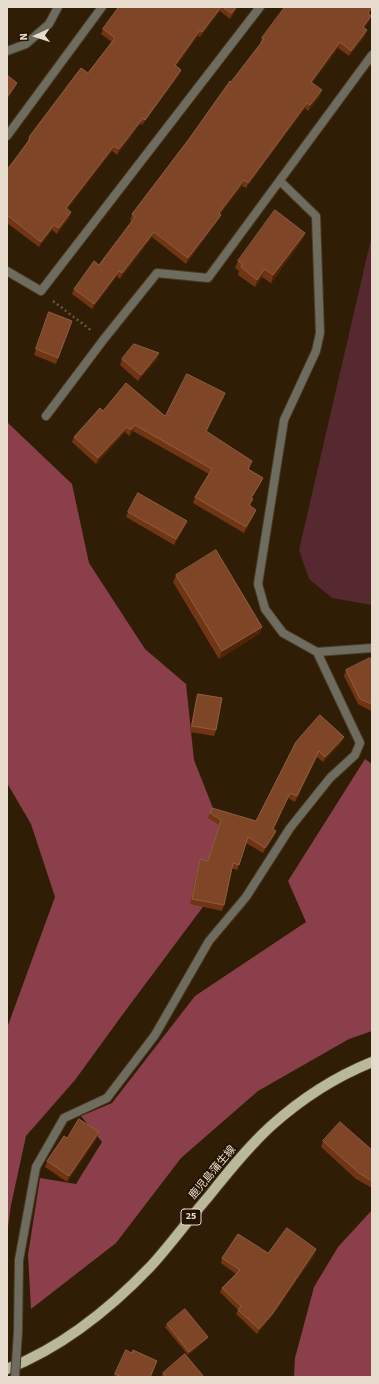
<!DOCTYPE html>
<meta charset="utf-8">
<style>
body{margin:0}
#map{position:relative;width:379px;height:1384px;overflow:hidden;background:#2f1e05;font-family:"Source Sans 3",sans-serif}
canvas{display:block}
.frame{position:absolute;inset:0;border:8px solid #e6dbcd;pointer-events:none}
.north{position:absolute;left:16px;top:16px;width:40px;height:40px;-webkit-text-stroke:3px #251500;paint-order:stroke;rotate:267deg;font-size:11px;font-weight:700;line-height:16px;text-align:center;color:#e6dbcd}
.north::after{content:'';display:block;margin:auto;width:14px;height:18px;background:#e6dbcd;clip-path:polygon(50% 0,100% 100%,50% 72%,0 100%)}
</style>
<div id="map">
<canvas width="379" height="1384"></canvas>
<div class="frame"></div>
<div class="north">N</div>
</div>
<script>
const ctx = document.querySelector('canvas').getContext('2d');
ctx.lineJoin = 'round';
function fillPath(path, color) { ctx.fillStyle = color; ctx.fill(path, 'evenodd'); }
function stroke(path, color, width, dash) { ctx.strokeStyle = color; ctx.lineWidth = width; ctx.lineCap = dash ? 'butt' : 'round'; ctx.setLineDash(dash || []); ctx.stroke(path); }
function drawText(font, color, halo, rows, align = 'center') {
  ctx.font = font + ' "Source Sans 3","Noto Sans JP",sans-serif'; ctx.lineWidth = 4; ctx.setLineDash([]); ctx.textBaseline = 'middle'; ctx.strokeStyle = halo; ctx.fillStyle = color; for (const [text, x, y, turn = 0] of rows) {
    ctx.save(); ctx.translate(x, y); ctx.rotate((+turn || 0) * Math.PI / 180); ctx.textAlign = isNaN(turn) ? turn : align; if (halo) ctx.strokeText(text, 0, 0); ctx.fillText(text, 0, 0); ctx.restore();
  }
}
fillPath(new Path2D(`
 M371 239H372V605L332 598 309 579 299 550Z`), '#55292f');
fillPath(new Path2D(`
 M7 422 72 484 89 563 145 649 186 684 194 760 222 831 226 876 123 1014 75 1080 26 1136 11 1205 7 1234V1028L55 897 31 824 7 783Z
 M365 759 372 764V1031L349 1039 258 1091 181 1158 116 1243 31 1309 28 1255 40 1178 76 1184 102 1142 81 1116 112 1103 195 996 306 922 288 881Z
 M372 1210V1377H294L295 1358 314 1287 338 1247Z`), '#8a3f4b');
const street = new Path2D(`
 M7 51 26 44 49 24 58 7
 M7 136 102 7
 M280 181 316 216 320 333 316 351 284 420 258 584 265 609 283 633 317 652 372 648
 M7 271 41 291 260 7
 M46 416 104 339 157 273 208 278 372 55
 M18 1332 19 1260 36 1167 64 1118 107 1098 155 1035 209 941 246 897 290 828 330 778 355 755 360 743 317 652`);
const primary = new Path2D(`
 M7 1369C63 1347 110 1309 151 1266 171 1244 189 1219 209 1196 228 1172 248 1147 271 1126 301 1099 335 1077 372 1062`);
stroke(street, '#4c3c25', 10);
stroke(primary, '#4c3c25', 12);
stroke(new Path2D(`
 M53 301 92 331`), '#675843', 2.5, [2, 3]);
stroke(street, '#6d6c5f', 8);
stroke(primary, '#b9b89b', 10);
const streetBridge = new Path2D(`
 M15 1377 18 1332`);
stroke(streetBridge, '#4c3c25', 10, []);
stroke(streetBridge, '#6d6c5f', 8);
fillPath(new Path2D(`
 M119 7H238L230 19 220 11 200 37 198 36 176 66 181 70 179 75 142 125 140 124 117 155 112 151 67 209 71 212 69 218 57 234 52 230 39 247 7 223V170L27 143 29 137 88 73 112 42 101 34 103 29Z
 M369 14 371 16 369 21 364 28 365 36 349 56 338 48 312 83 320 96 308 111 305 108 246 188 242 186 220 214 221 215 218 220 186 264 152 237 120 279 117 276 92 309 72 294 74 289 99 265 132 221 130 220 132 214 261 44 260 43 262 38Z
 M305 233 302 240 271 283 262 277 255 287 238 275 239 271 235 268 238 261Z
 M49 312 72 321 56 364 34 355Z
 M122 359H157L138 381 120 365Z
 M225 393 223 399 206 432 250 466 249 469 263 478 261 483 252 498 250 506 254 515 244 533 193 503 195 497 209 474 133 431 129 436 125 432 96 464 72 442 74 437 103 411 165 416Z
 M128 512 187 521 185 526 174 545 126 517Z
 M176 575 262 627 259 634 219 659 173 582Z
 M372 662V710L371 711 358 704 344 676 346 670Z
 M198 694 216 730 214 736 190 732 196 699Z
 M296 742H342L323 762 317 757 295 802 288 798 273 829 276 831 274 836 263 853 246 843 237 870 231 868 224 905 222 911 190 904 198 865 200 859 208 861 219 825 208 818 210 813 256 821Z
 M67 1138H97L67 1182 45 1167 47 1161Z
 M323 1141 372 1150V1188L356 1179 321 1147Z
 M268 1253 315 1254 271 1317 257 1334 236 1314 238 1310 220 1292 222 1288 236 1274 221 1263 222 1258Z
 M167 1324 208 1337 206 1340 188 1355 165 1327Z
 M132 1353 157 1361 151 1377H114L115 1374Z
 M163 1373 204 1377H161Z`), '#723513');
fillPath(new Path2D(`
 M221 7 220 11 200 37 202 32Z
 M236 7H238L230 19 232 13Z
 M372 7V10L366 18 368 13Z
 M371 16 369 21 361 33 363 27Z
 M200 30 198 36 173 71 175 65Z
 M367 30 365 36 349 56 351 51Z
 M340 42 338 48 309 87 311 82Z
 M181 70 179 75 142 125 145 120Z
 M17 83 15 88 7 100V97Z
 M322 90 320 96 308 111 310 105Z
 M307 103 305 108 246 188 248 183Z
 M143 118 140 124 117 155 119 149Z
 M114 146 112 151 64 214 66 208Z
 M244 180 242 186 217 219 219 213Z
 M71 212 69 218 57 234 59 228Z
 M221 215 218 220 186 264 188 258Z
 M54 225 52 230 39 247 41 242Z
 M154 232 152 237 120 279 122 273Z
 M305 233 302 240 271 283 273 275Z
 M265 269 262 277 255 287 257 280Z
 M119 271 117 276 92 309 94 304Z
 M159 353 157 359 138 381 141 375Z
 M225 393 223 399 204 437 206 431Z
 M135 425 133 431 129 436 131 430Z
 M127 427 125 432 96 464 98 458Z
 M263 478 261 483 249 503 251 498Z
 M256 510 254 515 244 533 246 527Z
 M187 521 185 526 174 545 176 539Z
 M262 627 259 634 219 659 222 651Z
 M344 737 342 742 323 762 325 757Z
 M319 751 317 757 295 802 297 796Z
 M290 793 288 798 271 834 273 829Z
 M276 831 274 836 263 853 265 848Z
 M99 1132 97 1138 67 1182 69 1176Z
 M316 1249 315 1254 271 1317 257 1334 259 1329Z
 M208 1337 206 1340 188 1355 189 1352Z`), '#522405');
const building = new Path2D(`
 M119 7H221L202 32 200 30 175 65 181 70 145 120 143 118 119 149 114 146 66 208 71 212 59 228 54 225 41 242 7 215V170L30 139 29 137 81 68 88 73 115 38 103 29Z
 M223 7H236L232 13Z
 M285 7H372L368 13 371 16 363 27 367 30 351 51 340 42 311 82 322 90 310 105 307 103 248 183 244 180 219 213 221 215 188 258 154 232 122 273 119 271 94 304 74 289 94 261 99 265 135 217 132 214 189 139 230 81 231 82 264 39 262 38Z
 M7 75 17 83 7 97Z
 M275 210 305 233 273 275 265 269 257 280 241 267 242 264 238 261Z
 M49 312 72 321 58 358 36 349Z
 M134 344 159 353 141 375 122 359Z
 M187 374 225 393 206 431 252 461 248 469 263 478 251 498 253 499 249 505 256 510 246 527 195 497 212 469 135 425 131 430 127 427 98 458 74 437 100 408 103 411 126 383 165 416Z
 M138 493 187 521 176 539 128 512Z
 M216 550 262 627 222 651 176 575Z
 M370 658 372 662V704L360 699 346 670Z
 M198 694 222 698 216 730 192 726Z
 M320 715 344 737 325 757 319 751 297 796 290 793 273 829 276 831 265 848 248 837 239 865 233 863 224 905 192 899 200 859 208 861 221 820 210 813 212 808 256 821 296 742Z
 M79 1119 99 1132 69 1176 47 1161 64 1136 67 1138Z
 M340 1122 372 1150V1181L359 1173 323 1141Z
 M287 1228 316 1249 273 1313 259 1329 238 1310 241 1306 222 1288 240 1270 222 1258 238 1234 268 1253Z
 M185 1309 208 1337 189 1352 167 1324Z
 M126 1350 132 1353 133 1350 157 1361 150 1377H122L115 1374Z
 M185 1354 204 1377H166L163 1373Z`);
fillPath(building, '#7e4627');
stroke(building, '#8e5e41', 1);
for (const [x, y, w] of [
 [191,1217,20]
]) { const box = new Path2D(); box.roundRect(x - w / 2, y - 8, w, 16, 3); ctx.fillStyle = '#251500'; ctx.fill(box); stroke(box, '#e6dbcd', 1); }
drawText('bold 10px', '#e6dbcd', null, [
 ["25",191,1217]
]);
drawText('11px', '#e6dbcd', '#251500', [
 ["鹿児島蒲生線",213,1173,-50]
]);
</script>
